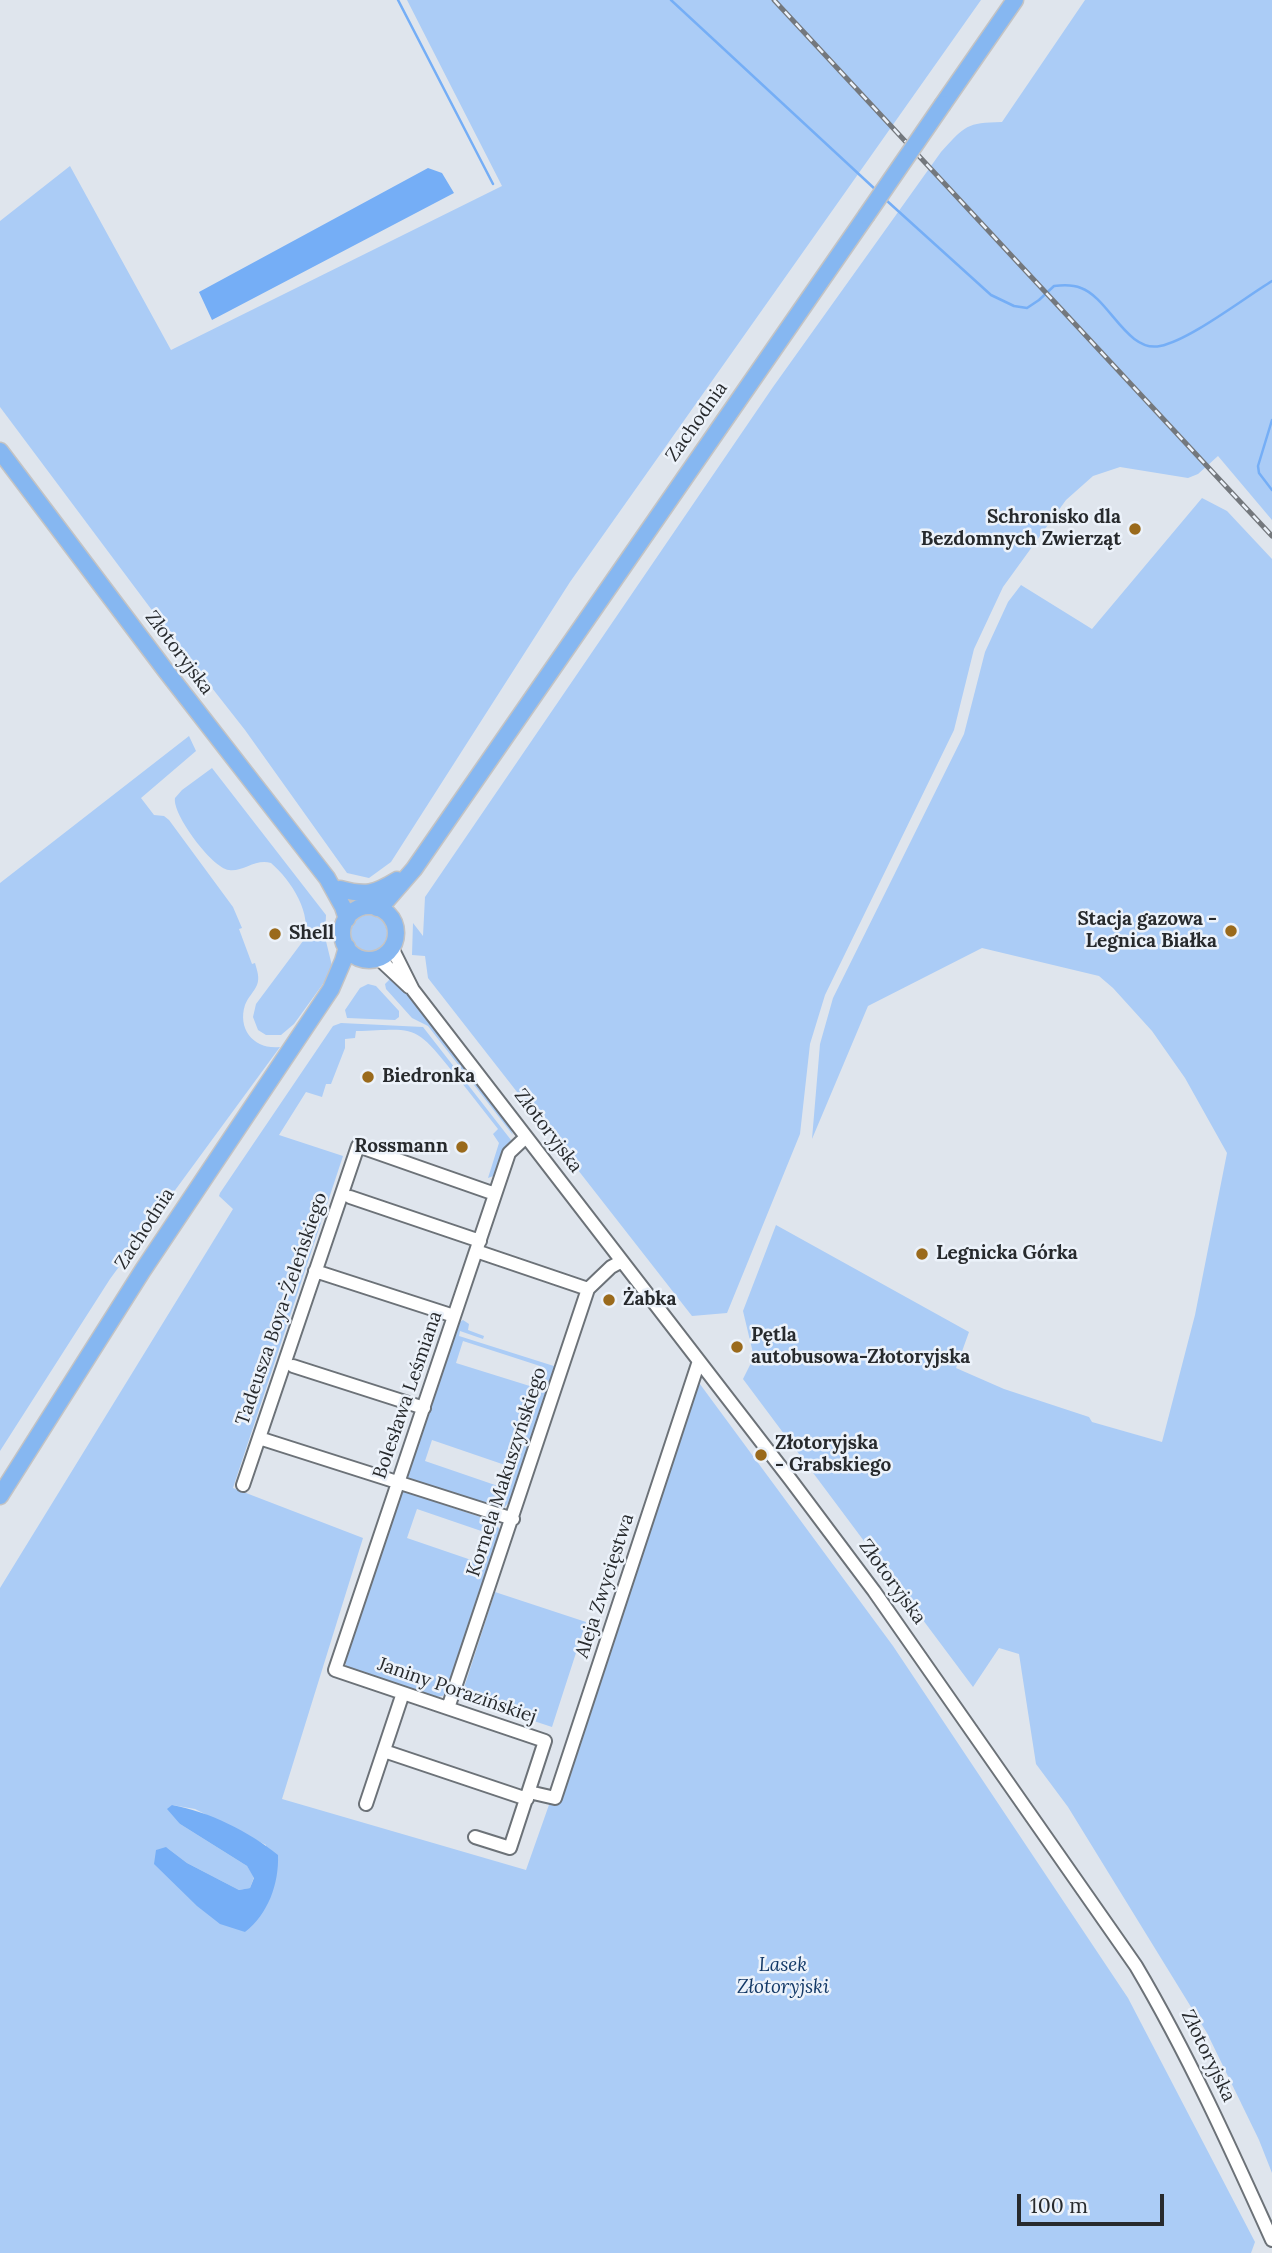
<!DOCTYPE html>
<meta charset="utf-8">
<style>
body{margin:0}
#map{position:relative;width:1272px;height:2253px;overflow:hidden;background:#dfe5ed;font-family:Lora,serif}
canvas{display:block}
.scale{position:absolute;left:1017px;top:2194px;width:147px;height:32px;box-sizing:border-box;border:4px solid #272a2d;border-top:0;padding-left:9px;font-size:21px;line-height:24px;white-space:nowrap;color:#272a2d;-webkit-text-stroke:5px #ecf2fa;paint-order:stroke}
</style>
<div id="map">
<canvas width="1272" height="2253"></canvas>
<div class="scale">100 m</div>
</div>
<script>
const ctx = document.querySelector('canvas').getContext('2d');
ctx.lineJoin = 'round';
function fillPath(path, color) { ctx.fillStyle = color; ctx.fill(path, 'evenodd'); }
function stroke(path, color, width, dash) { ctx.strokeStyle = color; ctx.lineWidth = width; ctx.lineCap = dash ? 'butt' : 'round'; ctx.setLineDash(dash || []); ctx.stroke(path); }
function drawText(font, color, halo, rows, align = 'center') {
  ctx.font = font + ' Lora,serif'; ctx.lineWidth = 5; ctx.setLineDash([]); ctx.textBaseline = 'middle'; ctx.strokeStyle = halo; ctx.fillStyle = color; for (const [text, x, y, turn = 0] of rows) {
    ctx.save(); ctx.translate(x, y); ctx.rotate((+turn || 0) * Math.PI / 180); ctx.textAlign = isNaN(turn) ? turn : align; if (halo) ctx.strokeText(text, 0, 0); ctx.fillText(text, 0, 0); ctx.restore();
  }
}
fillPath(new Path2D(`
 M407 0H981L570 582 391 862 369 878 347 873 245 730 172 637 0 407V221L70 166 171 350 502 186Z
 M1085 0H1272V520L1218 456 1198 474 1188 478 1120 467 1093 476 1066 500 1003 587 974 649 954 730 825 995 810 1044 800 1134 727 1313 692 1316 428 978 425 956 412 955 413 923 423 936 425 897 773 387 941 152C966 125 966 123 1002 122Z
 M1202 498 1227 511 1272 559V2173L1259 2140 1207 2033 1068 1807 1036 1764 1019 1654 999 1648 973 1687 743 1379 752 1361 753 1353 743 1311 776 1225 969 1332 956 1368 1004 1389 1089 1417 1092 1422 1162 1442 1195 1315 1227 1153 1185 1078 1152 1031 1113 988 1099 976 982 948 868 1006 812 1139 820 1044 833 998 964 734 985 652 1008 602 1021 585 1092 629Z
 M189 736 196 751 141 798 154 815 164 816 169 820 233 907 242 928 239 929 252 964 255 963C257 970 260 978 257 985 254 992 248 997 245 1005 237 1030 255 1050 280 1047L110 1279 0 1451V883Z
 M212 768 326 915 325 937 333 970 294 1024 281 1035H266L258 1030 253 1017 256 1004 303 941C314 915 291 880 271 863 256 858 243 872 229 870 212 868 172 814 175 798L182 790Z
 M351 933a18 18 0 1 1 36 0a18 18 0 1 1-36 0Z
 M392 977 424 1013 510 1127 513 1135 428 1026 412 1018 386 989 385 984Z
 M368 984 376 986 399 1011V1017L395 1020 347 1018 345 1010 360 988Z
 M341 1023 423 1027 511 1140 503 1151 496 1175 488 1178 499 1143 493 1134 498 1129 458 1078 452 1082 447 1075 452 1071C414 1023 415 1029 356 1031L355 1038 345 1039V1048L331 1084H326L322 1097 306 1092 279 1135 343 1156 233 1488 363 1538 282 1799 526 1870 616 1615 694 1376 893 1646 1128 1998 1255 2242 1251 2253H0V1588L233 1209 219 1196 220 1193 333 1026ZM172 1805 195 1809 266 1845 245 1932 166 1847 187 1863 239 1890 250 1888 254 1877 247 1866 180 1824Z
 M463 1320 469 1324 468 1330 484 1336 483 1339 460 1331 459 1336 557 1367 514 1497 499 1513 409 1484 407 1472 458 1323ZM463 1341 540 1366 533 1387 456 1363ZM432 1440 505 1465 498 1486 425 1461Z
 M403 1491 495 1522 500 1530 445 1695 438 1697 347 1668 345 1662ZM417 1509 490 1534 480 1563 407 1538Z
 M495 1592 586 1622 552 1727 461 1697Z`), '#abccf6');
fillPath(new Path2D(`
 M428 168 442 173 454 193 212 320 199 292Z
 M172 1805C210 1812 248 1831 278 1855 279 1884 268 1914 245 1932L220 1924 197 1906 154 1864 156 1850 166 1847 187 1863 239 1890 250 1888 254 1878 247 1866 180 1824 167 1809Z`), '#75aef6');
stroke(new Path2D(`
 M398 0 493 184
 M671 0 876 190
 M886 200 991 295 1014 306 1027 308 1039 300 1054 286C1062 285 1074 285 1081 288 1109 298 1127 353 1160 346 1190 340 1244 298 1272 281
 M1272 420 1258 466 1259 473 1272 490`), '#75aef6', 2.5);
const minor = new Path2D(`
 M392 948 413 990 790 1479 874 1591 1136 1966C1188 2054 1230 2147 1272 2240
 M378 958 409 987
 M350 1197 480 1241
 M476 1251 588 1289
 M315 1271 454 1316
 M293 1366 424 1408
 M259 1438 513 1519
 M243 1485 358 1146 495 1194
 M448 1708 588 1289 611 1267 622 1261
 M384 1751 527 1799
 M529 1792 555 1798 699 1361
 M366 1804 403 1693
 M475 1837 510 1848 545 1741 335 1670 509 1153 526 1137`);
const major = new Path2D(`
 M943 104 1015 0
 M0 451 166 671 327 878 343 907 347 919
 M340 889C366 896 374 894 397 880
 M342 933a27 27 0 1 1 54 0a27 27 0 1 1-54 0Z
 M377 908 387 900 414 869 866 216
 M0 1496 143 1270 331 989 343 961 347 947`);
stroke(minor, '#6c7278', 16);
stroke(major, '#c3c3c4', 19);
stroke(minor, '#fff', 12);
stroke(major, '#86b7f1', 16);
const rail = new Path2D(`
 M774 0 1272 536`);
stroke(rail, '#74787d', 5);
stroke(rail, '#ecf2fa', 2.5, [8]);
const majorBridge = new Path2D(`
 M866 216 943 104`);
stroke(majorBridge, '#c3c3c4', 19, []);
stroke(majorBridge, '#86b7f1', 16);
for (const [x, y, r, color] of [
 [1135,529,7,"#9a6a1c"],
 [1231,931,7,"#9a6a1c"],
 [275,934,7,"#9a6a1c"],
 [368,1077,7,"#9a6a1c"],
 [462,1147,7,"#9a6a1c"],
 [922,1254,7,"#9a6a1c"],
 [609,1300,7,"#9a6a1c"],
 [737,1347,7,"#9a6a1c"],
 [761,1455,7,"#9a6a1c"]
]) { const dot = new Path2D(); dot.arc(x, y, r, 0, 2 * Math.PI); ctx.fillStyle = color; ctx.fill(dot); stroke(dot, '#ecf2fa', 2.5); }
drawText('19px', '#272a2d', '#ecf2fa', [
 ["Zachodnia",697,422,-55],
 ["Złotoryjska",179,653,53],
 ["Złotoryjska",548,1131,53],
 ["Zachodnia",145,1229,-57],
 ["Tadeusza Boya-Żeleńskiego",282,1309,-71],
 ["Bolesława Leśmiana",408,1395,-71],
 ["Kornela Makuszyńskiego",507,1472,-72],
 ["Złotoryjska",892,1582,54],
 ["Aleja Zwycięstwa",605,1586,-72],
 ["Janiny Porazińskiej",457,1691,19],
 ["Złotoryjska",1208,2056,64]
]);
drawText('bold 19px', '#272a2d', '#ecf2fa', [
 ["Schronisko dla",1121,518,"right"],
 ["Bezdomnych Zwierząt",1121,540,"right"],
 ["Stacja gazowa -",1217,920,"right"],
 ["Legnica Białka",1217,942,"right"],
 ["Shell",289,934],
 ["Biedronka",382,1077],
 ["Rossmann",448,1147,"right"],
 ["Legnicka Górka",936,1254],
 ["Żabka",623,1300],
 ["Pętla",751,1336],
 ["autobusowa-Złotoryjska",751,1358],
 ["Złotoryjska",775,1444],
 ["- Grabskiego",775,1466]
], 'left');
drawText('italic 19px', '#133967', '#ecf2fa', [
 ["Lasek",783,1966],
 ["Złotoryjski",783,1988]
]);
</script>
